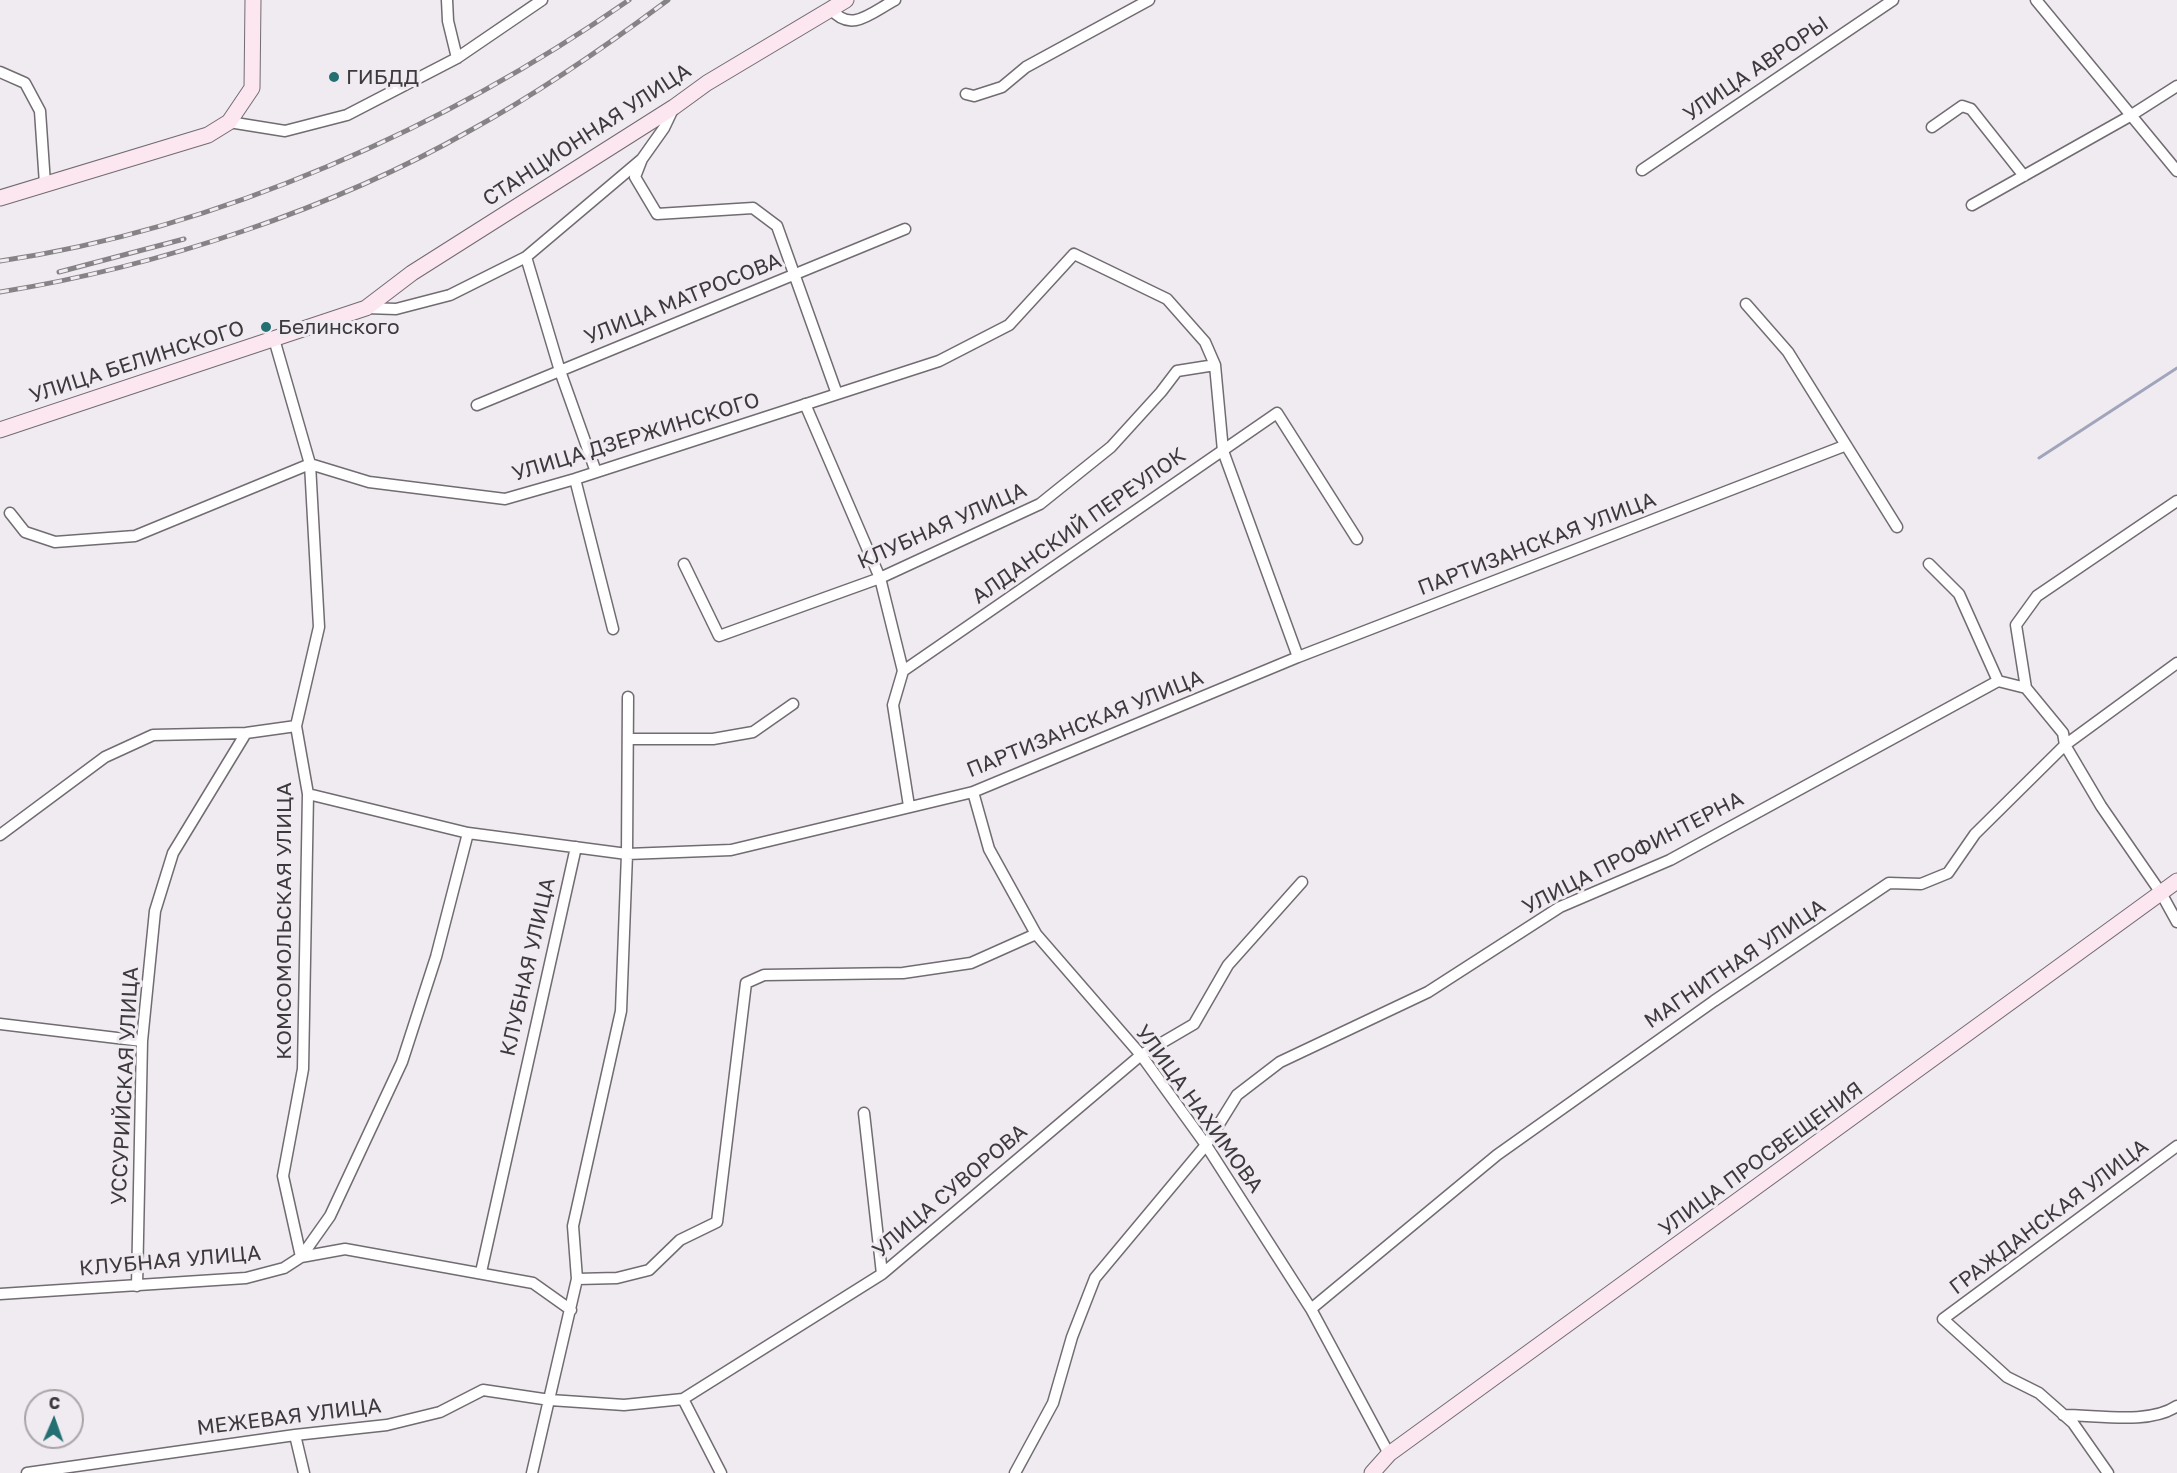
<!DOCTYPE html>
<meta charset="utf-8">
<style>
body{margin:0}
#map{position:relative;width:2177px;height:1473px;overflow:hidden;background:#f0ebf0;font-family:"Golos Text",sans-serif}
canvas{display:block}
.north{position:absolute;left:24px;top:1389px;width:60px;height:60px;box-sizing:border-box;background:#f0ebf0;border:2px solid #a8a4a8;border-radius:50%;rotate:2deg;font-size:16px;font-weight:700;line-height:24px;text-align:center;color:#3c3a3c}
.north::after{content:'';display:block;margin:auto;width:21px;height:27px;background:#236f72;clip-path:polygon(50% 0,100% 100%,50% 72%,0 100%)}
</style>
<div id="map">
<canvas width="2177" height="1473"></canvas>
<div class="north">С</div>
</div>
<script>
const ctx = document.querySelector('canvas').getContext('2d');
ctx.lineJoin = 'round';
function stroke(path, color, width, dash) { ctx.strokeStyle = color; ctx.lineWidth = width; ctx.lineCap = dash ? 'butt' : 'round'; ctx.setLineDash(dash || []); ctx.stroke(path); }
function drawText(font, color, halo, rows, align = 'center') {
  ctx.font = font + ' "Golos Text",sans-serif'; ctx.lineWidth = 6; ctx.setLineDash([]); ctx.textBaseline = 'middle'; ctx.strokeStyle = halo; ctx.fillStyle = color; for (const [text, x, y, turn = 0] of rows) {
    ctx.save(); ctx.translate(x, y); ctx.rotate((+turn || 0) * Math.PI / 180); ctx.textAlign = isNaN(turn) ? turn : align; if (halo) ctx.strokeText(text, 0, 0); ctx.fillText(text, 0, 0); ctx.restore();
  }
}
stroke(new Path2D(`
 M2039 458 2177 368`), '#a0a5bc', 3);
const street = new Path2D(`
 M447 0 448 21 457 58
 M2036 0 2177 171
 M831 9C851 34 872 12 895 0
 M0 72 25 83 40 111 45 184
 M966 94 974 96 1002 87 1026 67 1149 0
 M229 122 285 131 347 115 457 58 542 0
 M1932 127 1962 106 1971 109 2024 176
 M642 159 635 177 657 214 753 208 777 226 837 394
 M1642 170 1893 0
 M1972 205 2130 116 2177 86
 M526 257 560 371 596 472
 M1746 304 1788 352 1897 527
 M366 308 396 309 450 295 526 257 642 159 664 128 674 107
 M274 339 310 464 319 627 296 726 308 794 303 1069 283 1176 301 1257
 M805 404 880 578 903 671 893 705 909 806
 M477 405 905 229
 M575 479 613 629
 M10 513 25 532 55 542 135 536 310 464 369 482 505 499 575 479 939 361 1009 325 1074 254 1167 299 1205 342 1215 365 1223 451 1298 657
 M684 564 719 636 880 578 1040 504 1111 447 1161 392 1177 371 1215 365
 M1929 564 1959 594 1998 681 2026 688 2063 733 2065 745 2101 806 2161 893 2177 922
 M903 671 1277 413 1357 539
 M2026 688 2016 625 2037 596 2177 501
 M628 739H713L753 732 793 704
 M973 792 989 849 1036 934 1141 1055 1206 1145 1311 1309 1389 1454
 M308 794 468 833 627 854 731 850 973 792 1298 657 1844 446
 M0 835 105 757 153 735 246 733 296 726
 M0 1024 142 1041
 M864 1113 882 1274
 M301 1257 330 1216 402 1062 436 957 468 833
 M481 1272 576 847
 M577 1279 617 1278 649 1270 680 1240 717 1222 746 983 764 975 903 973 971 963 1036 934
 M137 1286 142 1041 155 911 173 853 246 733
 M0 1294 246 1278 284 1268 301 1257 345 1249 533 1283 571 1310
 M1311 1309 1497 1155 1714 1001 1889 883 1921 884 1948 873 1975 834 2065 745 2177 663
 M683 1399 721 1473
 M2063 1415C2098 1415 2149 1425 2177 1406
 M295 1435 304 1473
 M27 1473 295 1435 387 1425 440 1412 483 1390 550 1400 624 1405 683 1399 882 1274 1141 1055 1194 1024 1228 965 1302 882
 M532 1473 577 1279 573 1226 621 1011 627 854 628 697
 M1015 1473 1053 1403 1072 1337 1095 1278 1206 1145 1237 1095 1280 1062 1428 992 1560 907 1670 860 1998 681
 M2108 1473 2073 1423 2039 1393 2007 1377 1943 1319 2177 1146`);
const secondary = new Path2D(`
 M0 198 208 135 229 122 252 88 253 0
 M0 430 366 308 412 273 674 107 707 83 846 0
 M1372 1473 1389 1454 2177 881`);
stroke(street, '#716c71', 13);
stroke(secondary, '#716c71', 17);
stroke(street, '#fff', 10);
stroke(secondary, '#fce6f0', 15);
const rail = new Path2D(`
 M0 261C219 229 449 126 629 0
 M59 272 184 239
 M0 292C157 267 333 209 471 130 540 92 605 47 668 0`);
stroke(rail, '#868386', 5);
stroke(rail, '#f0ebf0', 3, [9]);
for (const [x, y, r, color] of [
 [334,77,6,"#236f72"],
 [266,327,6,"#236f72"]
]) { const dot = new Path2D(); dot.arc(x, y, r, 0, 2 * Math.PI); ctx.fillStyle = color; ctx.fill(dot); stroke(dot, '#f0ebf0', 2); }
drawText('21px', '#3c3a3c', '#f0ebf0', [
 ["УЛИЦА АВРОРЫ",1756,69,-34],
 ["СТАНЦИОННАЯ УЛИЦА",587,135,-33],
 ["УЛИЦА МАТРОСОВА",683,299,-22],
 ["УЛИЦА БЕЛИНСКОГО",137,362,-18],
 ["УЛИЦА ДЗЕРЖИНСКОГО",636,437,-17],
 ["КЛУБНАЯ УЛИЦА",942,526,-24],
 ["АЛДАНСКИЙ ПЕРЕУЛОК",1079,526,-35],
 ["ПАРТИЗАНСКАЯ УЛИЦА",1537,544,-21],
 ["ПАРТИЗАНСКАЯ УЛИЦА",1085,724,-22],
 ["УЛИЦА ПРОФИНТЕРНА",1633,853,-27],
 ["КОМСОМОЛЬСКАЯ УЛИЦА",284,921,-90],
 ["МАГНИТНАЯ УЛИЦА",1735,964,-34],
 ["КЛУБНАЯ УЛИЦА",528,967,-77],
 ["УССУРИЙСКАЯ УЛИЦА",125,1086,-87],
 ["УЛИЦА НАХИМОВА",1199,1109,54],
 ["УЛИЦА ПРОСВЕЩЕНИЯ",1761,1159,-36],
 ["УЛИЦА СУВОРОВА",950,1191,-40],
 ["ГРАЖДАНСКАЯ УЛИЦА",2049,1217,-37],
 ["КЛУБНАЯ УЛИЦА",170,1261,-5],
 ["МЕЖЕВАЯ УЛИЦА",289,1417,-7]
]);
drawText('21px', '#3c3a3c', '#f0ebf0', [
 ["ГИБДД",346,77],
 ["Белинского",278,327]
], 'left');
</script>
